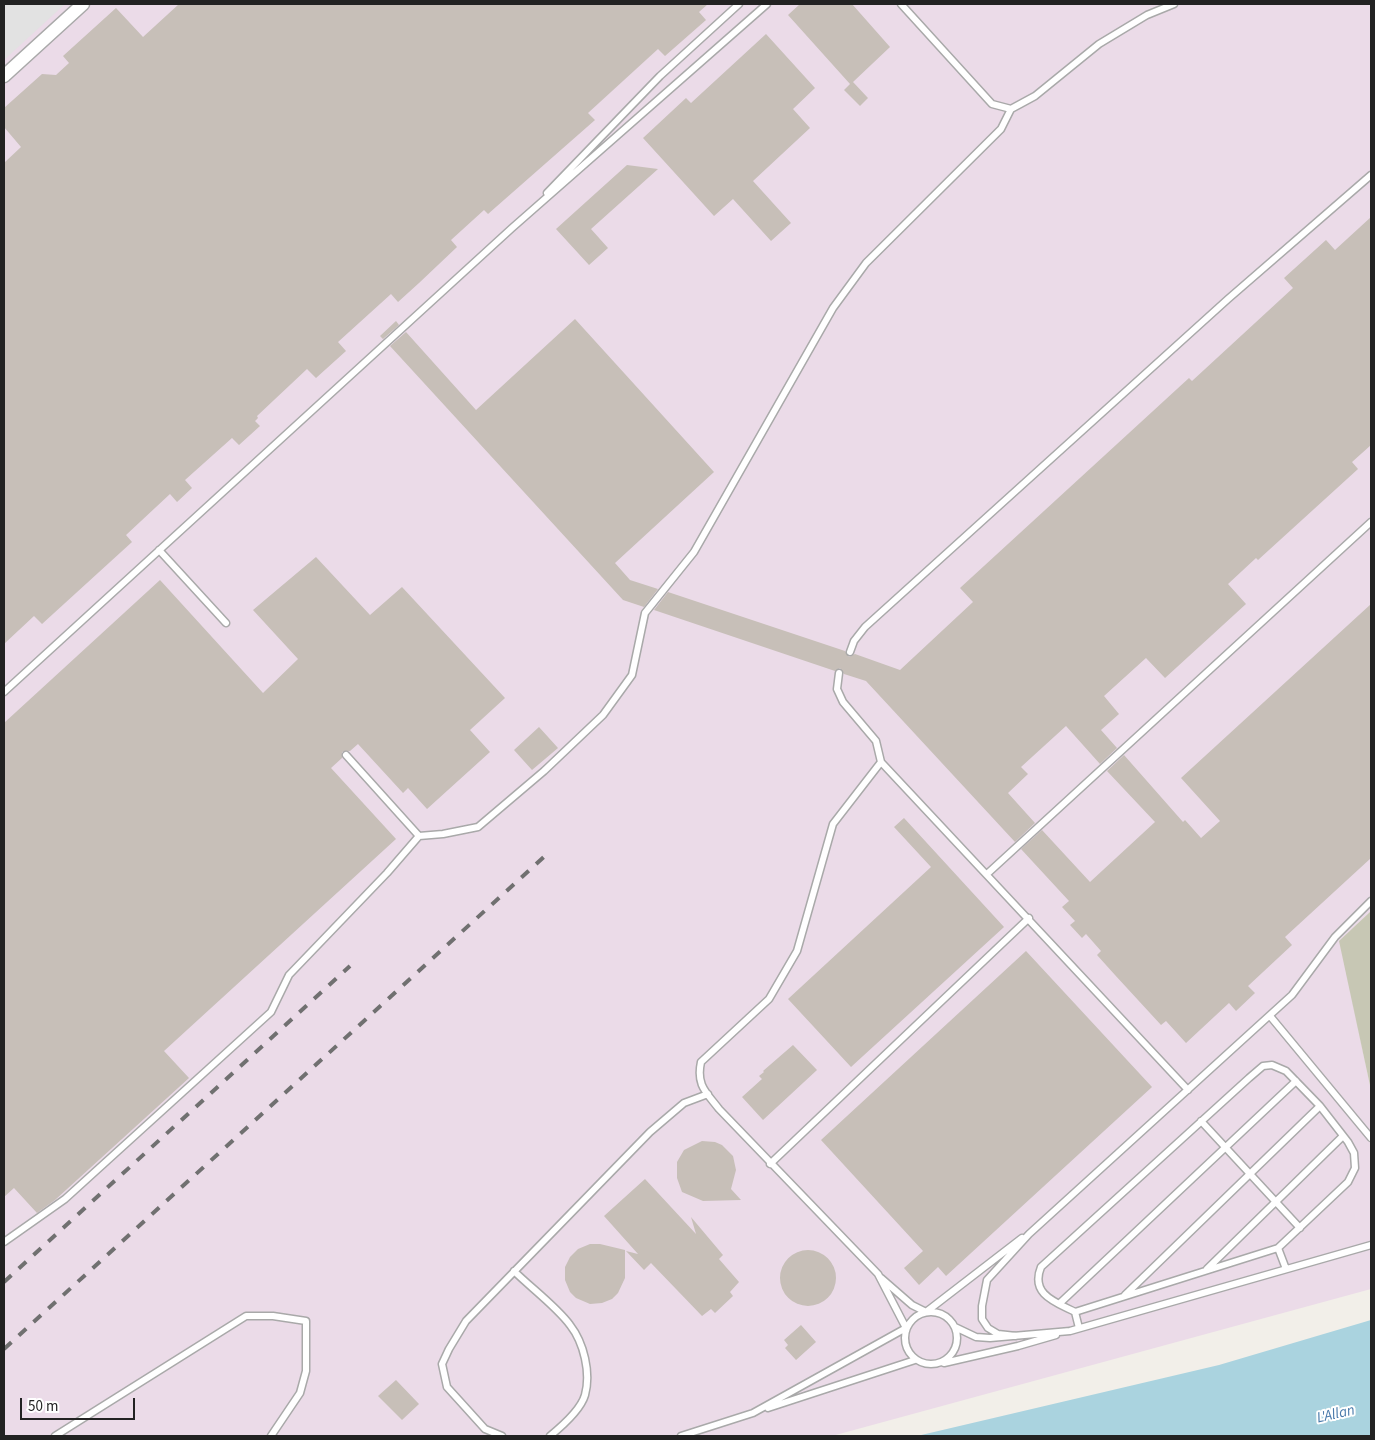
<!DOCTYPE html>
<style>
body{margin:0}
#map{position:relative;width:1375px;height:1440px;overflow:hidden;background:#f2efe9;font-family:"Source Sans 3",sans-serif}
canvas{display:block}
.frame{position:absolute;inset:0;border:5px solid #222;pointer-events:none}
.scale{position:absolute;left:20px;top:1398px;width:115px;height:22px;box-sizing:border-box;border:2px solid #222;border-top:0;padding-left:6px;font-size:15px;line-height:18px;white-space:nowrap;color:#222;-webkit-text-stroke:4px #fff;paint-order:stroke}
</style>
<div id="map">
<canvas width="1375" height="1440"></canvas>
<div class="frame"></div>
<div class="scale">50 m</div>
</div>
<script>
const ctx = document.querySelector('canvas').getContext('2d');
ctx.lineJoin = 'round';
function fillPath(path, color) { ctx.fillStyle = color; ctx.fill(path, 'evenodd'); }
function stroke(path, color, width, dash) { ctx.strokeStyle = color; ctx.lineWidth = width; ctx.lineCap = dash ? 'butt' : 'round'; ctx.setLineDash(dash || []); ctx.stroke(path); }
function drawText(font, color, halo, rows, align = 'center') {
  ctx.font = font + ' "Source Sans 3",sans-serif'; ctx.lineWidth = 4; ctx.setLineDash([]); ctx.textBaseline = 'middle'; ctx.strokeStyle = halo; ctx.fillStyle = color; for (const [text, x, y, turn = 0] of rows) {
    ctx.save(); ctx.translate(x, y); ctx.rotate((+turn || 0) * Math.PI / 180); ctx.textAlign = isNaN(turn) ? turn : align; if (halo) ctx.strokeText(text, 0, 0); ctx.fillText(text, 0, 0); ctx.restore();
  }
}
fillPath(new Path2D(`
 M4 4H1371V911L1340 941 1371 1090V1289L832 1436H4Z`), '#ebdbe8');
fillPath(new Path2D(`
 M1371 911V1090L1339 941Z`), '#c7c7b4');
fillPath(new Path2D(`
 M4 4H65L4 60Z`), '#e2e2e2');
fillPath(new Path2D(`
 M1371 1320V1436H917L1219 1365Z`), '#aad3df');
fillPath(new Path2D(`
 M179 4H708L699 12 706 20 665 56 658 49 588 113 595 120 488 214 484 210 451 240 457 247 419 283 398 302 391 294 338 342 346 351 316 378 307 369 257 416 258 418 255 421 260 426 239 445 232 438 185 480 192 488 177 502 170 494 126 535 132 542 42 624 34 616 4 644V163L21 147 4 127V108L42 74 56 75 69 63 63 56 116 8 143 37Z
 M800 4H852L890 47 853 82 868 98 860 106 844 90 850 84 788 15Z
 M766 34 815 88 793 109 810 128 753 181 791 223 771 241 733 199 714 216 643 138 686 98 691 103Z
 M627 165 658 169 591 229 608 248 589 265 556 229Z
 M1371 217V445L1352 462 1358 469 1258 560 1256 558 1228 584 1246 604 1165 678 1146 658 1104 696 1119 714 1101 730 1117 748 1100 764 1066 726 1021 767 1028 774 1008 793 1035 823 1015 842 866 681 844 674 840 668 835 671 654 610 668 592 845 651 849 657 855 654 900 670 973 602 960 588 1189 378 1192 381 1293 288 1284 278 1326 240 1335 250Z
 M575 319 714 472 615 563 630 580 658 589 644 607 623 600 390 346 406 332 476 410Z
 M396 321 399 325 383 339 380 336Z
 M316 557 370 615 402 587 505 698 470 730 490 752 427 809 408 788 403 793 358 744 350 751 342 752V758L331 768 396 839 164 1051 189 1078 55 1200 37 1213 14 1188 4 1197V723L160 580 263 693 298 659 253 610Z
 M1371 604V858L1285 937 1292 945 1248 986 1255 993 1236 1011 1229 1003 1186 1043 1166 1021 1161 1025 1115 975 1097 955 1101 951 1086 934 1082 938 1070 925 1075 921 1062 907 1069 901 1021 849 1042 830 1090 882 1155 822 1107 771 1124 755 1183 822 1185 820 1201 838 1220 821 1181 778Z
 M539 727 558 748 532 770 514 750Z
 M904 818 1004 927 851 1067 788 999 931 867 894 827Z
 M1026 951 1152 1087 946 1276 938 1267 919 1285 904 1268 923 1251 821 1140Z
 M793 1045 817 1070 763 1120 742 1097 762 1079 759 1076 764 1072 763 1071Z
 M702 1141 715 1142 722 1145 733 1156 736 1170 731 1189 741 1200 703 1201 682 1192 677 1178V1162L684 1150Z
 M645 1179 696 1234 691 1217 723 1255 719 1259 739 1282 730 1292 733 1296 715 1313 711 1309 702 1316 651 1263 644 1270 626 1251 638 1254 604 1216Z
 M600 1244 625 1250V1278L618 1293 612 1299 602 1303 590 1304 576 1298 570 1292 565 1280V1267L570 1257 578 1249 590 1244Z
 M780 1278a28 28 0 1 1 56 0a28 28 0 1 1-56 0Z
 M801 1325 816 1342 796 1360 785 1348 788 1345 784 1340Z
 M396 1380 419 1404 402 1420 378 1396Z`), '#c7bfb8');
const service = new Path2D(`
 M901 4 992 104 1011 109 1035 96 1099 44 1147 15 1174 4
 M547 193 660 76 739 4
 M159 550 226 623
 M850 652 854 641 865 627 1228 299 1371 175
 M839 673 837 689 843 702 876 741 881 762 1188 1090
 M4 692 512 228 767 4
 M346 755 419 836
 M987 874 1371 522
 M1270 1016 1371 1138
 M1272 1065 1286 1071 1320 1106 1348 1142 1354 1153 1355 1168 1348 1182 1278 1248 1075 1312C1055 1302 1030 1294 1041 1267L1249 1078 1263 1066Z
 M1201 1121 1300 1228
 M770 1164 1029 918
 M4 1242 65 1199 271 1012 289 975 387 873 419 836 443 834 478 827 544 771 603 715 632 675 645 613 694 552 833 308 866 263 1001 129 1011 109
 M1278 1248 1286 1269
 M1207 1269 1343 1136
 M514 1271C530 1287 557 1307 570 1325 584 1343 591 1373 585 1395 581 1409 561 1427 550 1436
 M881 1278 912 1305 926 1312 1022 1238
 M1125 1295 1320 1106
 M1059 1304 1296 1081
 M905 1338a26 26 0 1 1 52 0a26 26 0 1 1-52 0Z
 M1075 1312 1079 1328
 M955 1327 976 1337 990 1338 1070 1331 1371 1245
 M1016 1336 998 1334 988 1328 982 1319V1306L987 1280 1029 1234 1292 995 1335 937 1371 901
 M944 1363 1018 1346 1056 1335
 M768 1408 915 1360
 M55 1436 246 1316H273L306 1321V1371L300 1393 271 1436
 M502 1436 485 1429 447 1387 442 1364 449 1349 466 1321 650 1132 684 1103 708 1094
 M681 1436 753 1413 906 1328 878 1274 719 1109C706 1092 696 1085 701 1062L769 999 797 951 833 824 881 762`);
const minor = new Path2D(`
 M4 76 83 4`);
stroke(service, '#a9a9a9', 9);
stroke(minor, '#a9a9a9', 15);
stroke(service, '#fff', 6);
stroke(minor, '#fff', 12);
stroke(new Path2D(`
 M4 1282 350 966
 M4 1349 546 855`), '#707070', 4, [10, 10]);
drawText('italic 15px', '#4a7aab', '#fff', [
 ["L'Allan",1336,1415,-13]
]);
</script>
